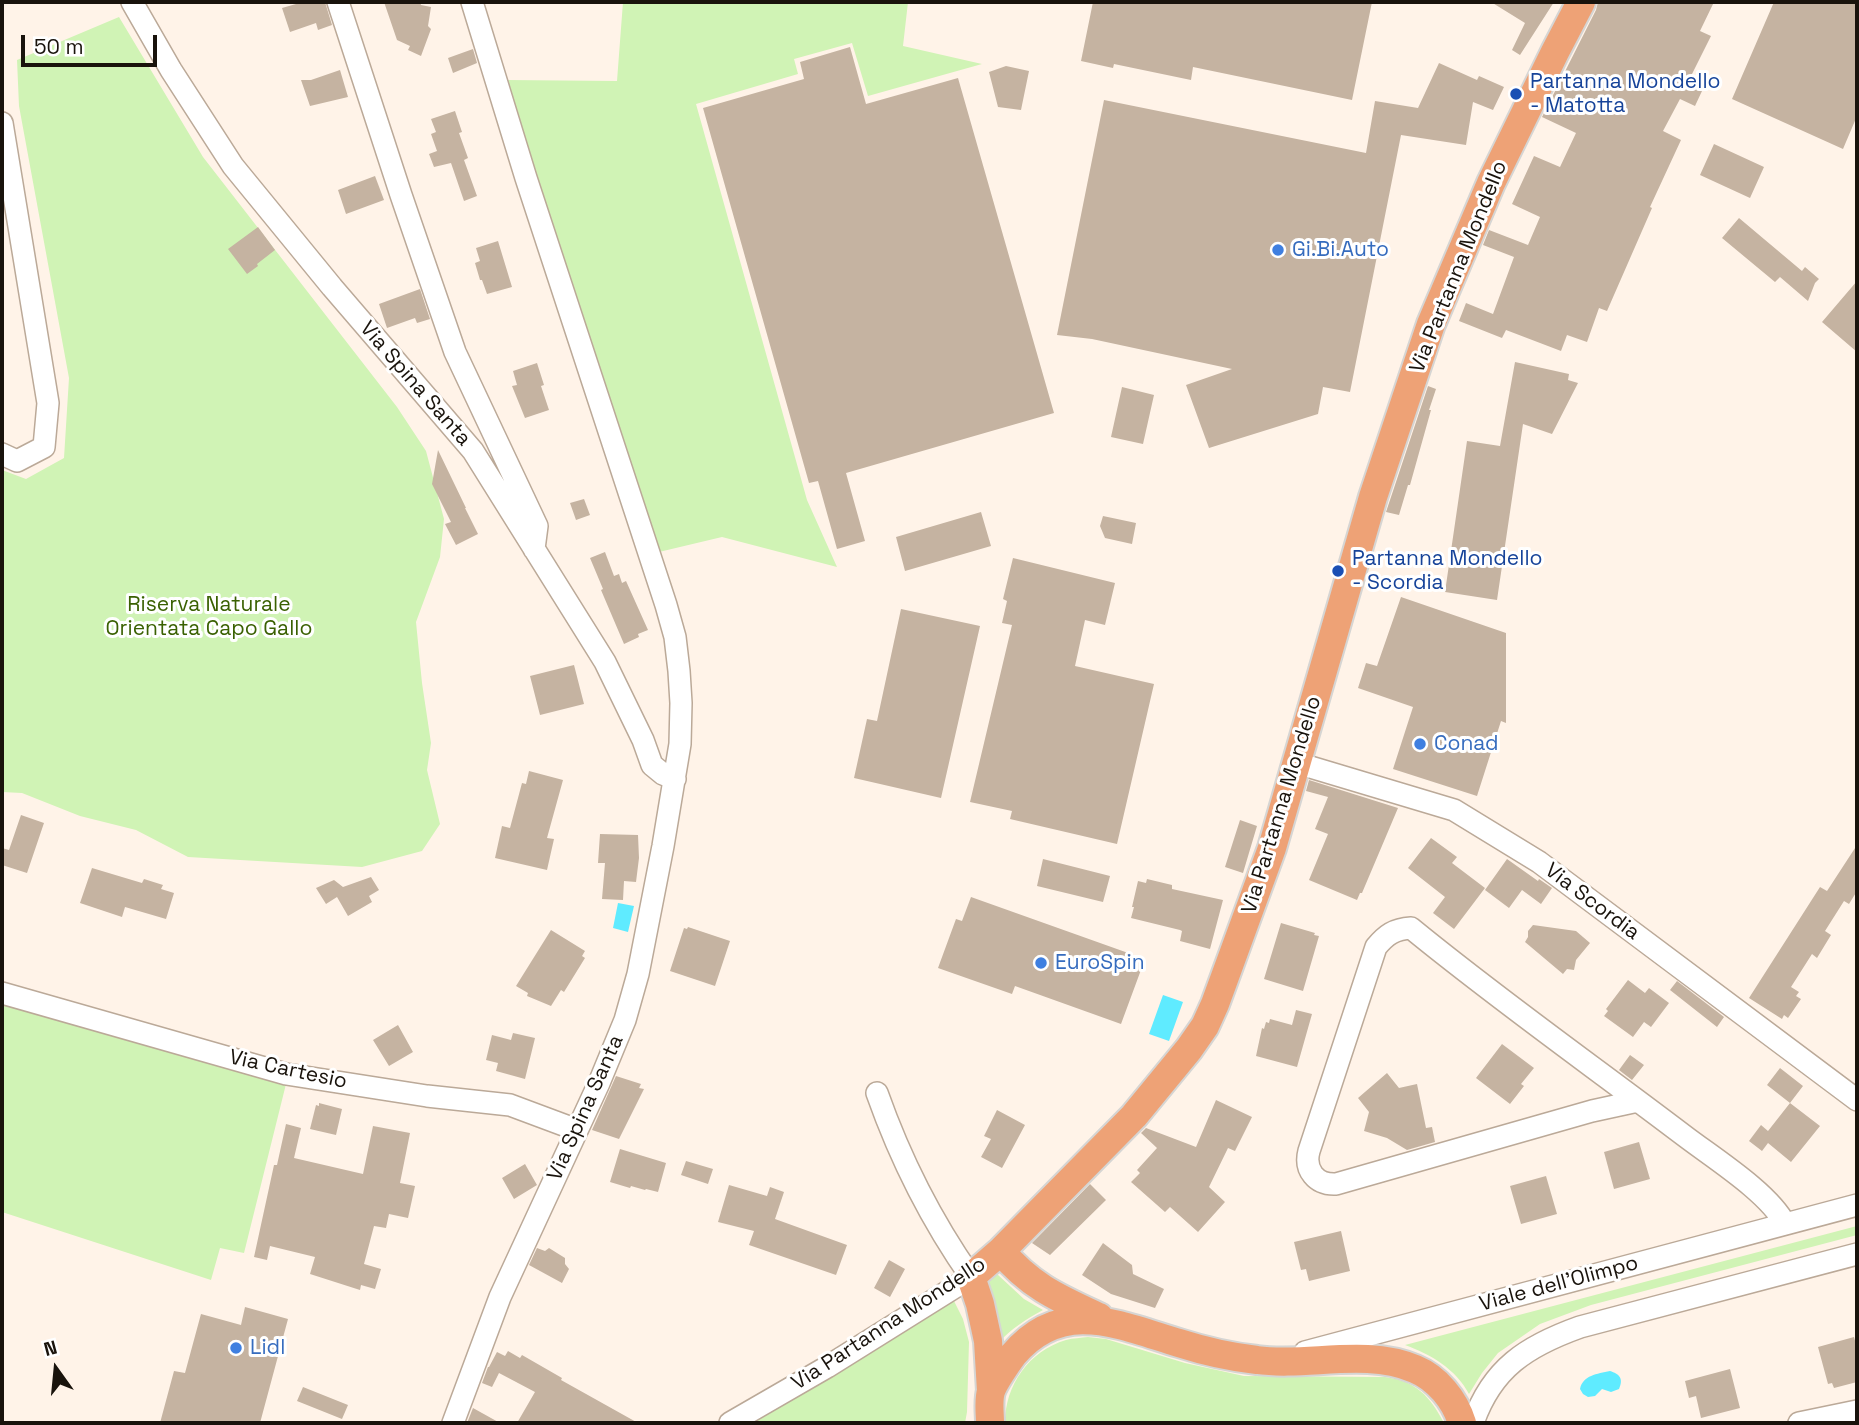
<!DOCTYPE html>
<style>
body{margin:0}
#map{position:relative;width:1859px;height:1425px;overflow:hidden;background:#fff3e8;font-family:"Space Grotesk",sans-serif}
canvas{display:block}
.frame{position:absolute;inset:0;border:4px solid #19130c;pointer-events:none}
.north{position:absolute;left:21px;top:1334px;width:70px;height:70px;-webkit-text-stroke:5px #fff;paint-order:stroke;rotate:345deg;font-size:19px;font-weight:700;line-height:28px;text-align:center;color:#19130c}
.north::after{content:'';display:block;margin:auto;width:24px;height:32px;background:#19130c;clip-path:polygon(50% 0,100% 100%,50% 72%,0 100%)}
.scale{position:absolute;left:21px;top:35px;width:136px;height:32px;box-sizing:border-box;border:4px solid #19130c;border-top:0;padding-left:9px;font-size:21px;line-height:24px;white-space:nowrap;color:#19130c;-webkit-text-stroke:5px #fff;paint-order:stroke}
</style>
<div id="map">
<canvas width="1859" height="1425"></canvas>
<div class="frame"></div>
<div class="north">N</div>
<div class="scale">50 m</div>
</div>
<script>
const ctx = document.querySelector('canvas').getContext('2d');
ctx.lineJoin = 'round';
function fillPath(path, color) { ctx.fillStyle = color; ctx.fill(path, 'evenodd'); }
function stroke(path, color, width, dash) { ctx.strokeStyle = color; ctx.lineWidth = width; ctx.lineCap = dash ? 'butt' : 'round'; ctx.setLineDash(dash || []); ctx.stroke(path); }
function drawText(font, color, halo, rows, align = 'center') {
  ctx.font = font + ' "Space Grotesk",sans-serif'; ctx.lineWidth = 6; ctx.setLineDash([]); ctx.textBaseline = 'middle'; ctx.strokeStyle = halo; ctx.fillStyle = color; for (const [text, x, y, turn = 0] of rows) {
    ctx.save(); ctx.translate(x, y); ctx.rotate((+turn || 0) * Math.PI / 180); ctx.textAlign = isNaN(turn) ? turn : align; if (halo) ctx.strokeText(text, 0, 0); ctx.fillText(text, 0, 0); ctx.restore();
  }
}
fillPath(new Path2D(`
 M623 2H908L903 46 982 64 868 96 852 43 794 59 798 74 696 104 807 500 837 567 722 537 659 552 547 215 506 80 617 81Z
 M119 17 203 157 397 407 426 451 444 519 440 557 416 622 422 683 431 743 427 770 440 824 422 851 362 867 188 857 136 830 80 816 22 793 2 792V470L26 479 64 458 69 378 19 106 17 60Z
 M2 1001 286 1084 244 1253 220 1248 211 1280 2 1212Z
 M1857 1226V1235L1591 1305 1540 1324 1498 1353 1482 1373 1469 1394C1456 1369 1430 1354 1405 1345Z
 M997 1274 1024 1299 1043 1310C1026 1319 1011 1329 998 1343L983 1284Z
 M954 1301 963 1319 969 1342 967 1412 965 1423H745Z
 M1088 1337 1106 1339 1185 1363 1244 1376 1385 1377C1416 1381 1430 1396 1444 1423H1005C1005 1385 1029 1351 1066 1340 1073 1338 1081 1338 1088 1337Z`), '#d0f3b5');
fillPath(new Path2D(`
 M618 903 634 906 628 932 613 928Z
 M1163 995 1183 1002 1169 1041 1149 1034Z
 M1610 1371C1619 1374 1624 1378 1619 1389L1611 1392 1602 1389 1595 1396 1588 1397 1583 1394 1580 1389C1583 1375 1597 1374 1610 1371Z`), '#5febff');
fillPath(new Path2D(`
 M303 2H325L332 25 318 30 316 23 290 32 282 8Z
 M384 2H420L421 5 431 7 428 26 431 29 421 56 408 50 410 46 397 40Z
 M1093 2H1372L1352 100 1193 67 1191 80 1114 64 1113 68 1081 61Z
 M1491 2H1554L1520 55 1512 50 1525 23Z
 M1598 2H1714L1700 31 1711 36 1687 84 1702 91 1695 106 1680 99 1663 131 1681 140 1650 207 1652 208 1607 311 1599 308 1587 342 1567 335 1561 351 1506 330 1502 338 1459 321 1466 303 1493 314 1514 257 1483 245 1489 230 1528 245 1540 217 1512 204 1534 156 1560 167 1576 133 1542 117 1596 10Z
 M1774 2H1857V116L1843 149 1732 99Z
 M850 47 866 104 958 78 1054 413 846 473 865 541 837 549 818 481 809 483 703 108 804 79 800 62Z
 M473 49 477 63 453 73 448 58Z
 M1439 63 1477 80 1479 76 1504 87 1493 110 1473 102 1466 145 1401 135 1350 392 1323 387 1318 414 1209 448 1186 385 1232 369 1092 339 1057 335 1104 100 1366 153 1375 101 1418 108Z
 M1006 66 1029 71 1021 110 998 107 989 72Z
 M340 70 348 97 310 106 301 80H311Z
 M455 111 462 132 459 133 468 158 464 160 477 196 464 201 451 163 434 167 429 154 437 151 431 134 436 132 431 119Z
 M1714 144 1764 167 1750 198 1700 175Z
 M375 176 384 200 346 214 338 190Z
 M1739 218 1802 271 1805 267 1819 279 1815 283 1808 301 1780 277 1775 282 1722 238Z
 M258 227 275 250 257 264 258 266 247 274 228 249Z
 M498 241 512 287 487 294 482 280H480L475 263 480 261 476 248Z
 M1857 281V352L1822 322Z
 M420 289 430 319 417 323 415 318 387 328 379 304Z
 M1515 362 1569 374 1568 380 1578 383 1552 434 1523 424 1497 600 1445 592 1467 441 1500 446Z
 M537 363 544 385 541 386 549 410 525 418 512 386 517 385 513 371Z
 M1428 386 1436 389 1429 410H1431L1410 485H1408L1399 515 1386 512Z
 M1122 387 1154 395 1143 444 1111 437Z
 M438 450 466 508H465L478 534 456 545 445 524 451 522 432 484Z
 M584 499 590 515 576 520 570 503Z
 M981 512 991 546 905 571 896 537Z
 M1103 516 1136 523 1132 544 1105 538 1100 526Z
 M605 552 614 576 619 574 622 583 626 581 648 630 638 634 639 637 624 644 601 590 603 589 590 558Z
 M1013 558 1115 583 1105 625 1085 620 1075 666 1154 684 1117 844 1010 819 1012 811 970 802 1012 625 1002 623 1007 601 1003 599Z
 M1401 597 1506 633V723L1501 721 1477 796 1393 769 1413 707 1358 688 1366 663 1377 666Z
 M901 609 980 626 941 798 854 778 867 719 877 721Z
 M574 665 584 704 540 715 530 676Z
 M529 771 563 780 547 838 554 839 547 870 495 858 502 826 510 828 522 783 526 784Z
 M1309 780 1398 808 1362 893H1360L1357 900 1309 880 1328 834 1315 829 1328 797 1306 791Z
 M21 815 44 823 27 873 2 865V848L9 850Z
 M1240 820 1257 826 1243 873 1225 867Z
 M600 834 638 835 639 858 636 882 624 881 623 900 602 899 605 863H598Z
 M1431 838 1457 857 1452 863 1485 888 1454 929 1433 913 1445 897 1408 868Z
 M1857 845V891L1849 904 1844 901 1825 931 1831 935 1817 958 1812 954 1791 987 1799 992 1796 996 1801 999 1788 1018 1784 1015 1782 1019 1749 998 1820 887 1827 891Z
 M1043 859 1110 876 1103 902 1037 886Z
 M1507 859 1538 881 1539 879 1552 888 1541 904 1522 890 1509 908 1485 890Z
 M92 868 142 883 144 879 163 885 161 889 174 893 166 919 125 907 122 917 80 903Z
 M371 877 379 890 369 896 372 902 348 916 337 897 326 904 316 888 334 880 343 887Z
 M1147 879 1172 885V889L1223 900 1210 949 1180 941 1182 931 1180 930 1131 918 1134 907H1132L1138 881 1146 883Z
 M971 897 1145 959 1121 1024 1015 986 1012 994 938 968 956 919 962 921Z
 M1281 923 1315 933 1314 935 1319 936 1303 991 1264 979Z
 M1533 925 1576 931 1590 943 1576 960 1574 970 1567 969 1563 974 1525 942 1528 937V931Z
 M688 927 730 941 715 986 670 971 684 928 687 929Z
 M551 930 585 951 582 956 585 958 564 992 561 990 551 1006 527 996 528 993 516 986Z
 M1628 980 1645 993 1649 988 1669 1003 1651 1027 1644 1022 1633 1037 1604 1016 1608 1011 1606 1009Z
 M1677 981 1724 1017 1717 1027 1670 990Z
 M1296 1010 1312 1014 1297 1067 1256 1056 1262 1028 1264 1029 1266 1022 1269 1023 1270 1019 1292 1025Z
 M398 1025 413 1052 389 1066 373 1040Z
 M513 1033 535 1038 525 1079 496 1071 498 1063 486 1060 492 1035 511 1040Z
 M1502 1044 1534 1068 1521 1084 1524 1086 1510 1104 1476 1078Z
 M1630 1055 1644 1065 1632 1080 1619 1070Z
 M1780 1068 1803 1086 1790 1103 1767 1085Z
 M1387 1073 1399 1088 1417 1084 1426 1128 1432 1127 1435 1142 1407 1150 1387 1138 1364 1131 1369 1112 1358 1098Z
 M616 1076 641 1084 639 1088 644 1089 619 1139 592 1130Z
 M1216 1100 1252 1117 1235 1151 1228 1148 1209 1187 1225 1202 1198 1232 1170 1207 1165 1212 1131 1182 1140 1173 1137 1170 1157 1148 1141 1133 1146 1128 1196 1147Z
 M319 1103 342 1109 336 1135 310 1129 316 1105 319 1106Z
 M1790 1103 1820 1126 1791 1162 1768 1143 1762 1151 1749 1141 1761 1125 1768 1131Z
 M997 1110 1025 1125 1002 1168 981 1157 991 1139 984 1136Z
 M286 1124 301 1128 294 1158 363 1174 373 1126 410 1133 400 1183 415 1186 408 1218 389 1214 386 1228 374 1226 364 1264 381 1269 375 1289 361 1285 360 1290 310 1274 315 1257 270 1246 267 1260 254 1257 274 1165H277Z
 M1639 1142 1650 1179 1614 1189 1604 1152Z
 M620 1149 666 1163 658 1192 646 1189 645 1190 631 1186 630 1188 610 1182Z
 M686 1161 713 1169 708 1184 681 1175Z
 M525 1164 537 1185 514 1199 502 1178Z
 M1546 1176 1557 1214 1521 1224 1510 1186Z
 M1090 1184 1106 1200 1050 1255 1032 1243Z
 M729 1185 767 1196 770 1187 784 1192 775 1219 847 1245 836 1275 749 1245 754 1231 718 1222Z
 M1341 1231 1350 1271 1309 1281 1306 1269 1301 1270 1294 1242Z
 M1103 1243 1132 1265 1133 1274 1164 1289 1155 1308 1111 1294 1082 1275Z
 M537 1248 545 1251 549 1248 565 1258V1264L569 1269 562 1283 529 1265Z
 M889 1260 905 1269 890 1297 874 1288Z
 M245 1307 288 1319 260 1423H160L174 1371 185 1373 201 1314 241 1325Z
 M1854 1337 1857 1348V1382L1834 1388 1832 1383 1828 1384 1818 1347Z
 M508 1351 520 1358 522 1355 562 1378 561 1380 638 1423H517L535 1392 499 1373 492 1387 482 1383 488 1367H489L497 1352 505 1356Z
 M1730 1369 1740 1408 1701 1418 1696 1396 1689 1398 1685 1381Z
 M303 1387 348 1405 342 1419 297 1401Z
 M473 1408 500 1423H467Z`), '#c5b3a1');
const minor = new Path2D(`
 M132 2 171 70 233 166 332 287 473 451 605 662 643 740 652 765 663 774 675 779
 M338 2 401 195 455 352 537 526 534 549
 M2 123 48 403 44 447 17 461 2 454
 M1297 763 1454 810 1539 862 1857 1100
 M2 993 286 1074 427 1096 510 1105 577 1130
 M1638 1101 1592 1111 1336 1184C1316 1185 1304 1170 1309 1151L1376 947C1386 935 1394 929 1411 928 1500 1001 1594 1067 1686 1137 1715 1159 1769 1193 1785 1224
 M1305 1352 1857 1205
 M453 1423 500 1297 599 1083 625 1020 638 974 663 846 680 744 681 703 679 671 675 637 666 605 526 178 472 2
 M730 1423 827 1367 971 1277C931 1220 900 1158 877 1093
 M1473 1423C1492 1368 1527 1346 1580 1327L1857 1254
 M1799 1423 1857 1411`);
const major = new Path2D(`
 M1001 1251C1030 1286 1058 1298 1099 1317
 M991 1391 988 1341 980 1304 971 1277 1001 1251 1134 1116 1189 1049 1205 1026 1215 1004 1272 848 1373 497 1431 324 1491 183 1555 52 1581 2
 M990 1423C990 1413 988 1401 991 1391 994 1382 1007 1363 1013 1355 1062 1297 1119 1325 1179 1343 1204 1351 1230 1357 1257 1360 1308 1367 1365 1348 1415 1369 1437 1378 1455 1400 1462 1423`);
stroke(minor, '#bba998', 24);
stroke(major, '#d6d5d3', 32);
stroke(minor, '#fff', 21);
stroke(major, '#eea276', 28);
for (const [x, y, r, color] of [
 [1516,94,7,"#1a4fb4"],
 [1278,250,7,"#3f7fe0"],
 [1338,571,7,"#1a4fb4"],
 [1420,744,7,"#3f7fe0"],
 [1041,963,7,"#3f7fe0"],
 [236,1348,7,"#3f7fe0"]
]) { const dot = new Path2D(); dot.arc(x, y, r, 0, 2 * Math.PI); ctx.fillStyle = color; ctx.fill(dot); stroke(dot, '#fff', 2.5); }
drawText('21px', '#164399', '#fff', [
 ["Partanna Mondello",1530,82],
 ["- Matotta",1530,106],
 ["Partanna Mondello",1352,559],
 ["- Scordia",1352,583]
], 'left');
drawText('21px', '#366cbe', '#fff', [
 ["Gi.Bi.Auto",1292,250],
 ["Conad",1434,744],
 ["EuroSpin",1055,963],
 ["Lidl",250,1348]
], 'left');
drawText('21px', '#19130c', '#fff', [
 ["Via Partanna Mondello",1459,267,-68],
 ["Via Spina Santa",415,384,49],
 ["Via Partanna Mondello",1282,805,-73],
 ["Via Scordia",1592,902,37],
 ["Via Cartesio",288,1070,12],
 ["Via Spina Santa",586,1108,-66],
 ["Viale dell'Olimpo",1559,1284,-15],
 ["Via Partanna Mondello",889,1324,-33]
]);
drawText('21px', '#3a6102', '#fff', [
 ["Riserva Naturale",209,605],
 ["Orientata Capo Gallo",209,629]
]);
</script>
